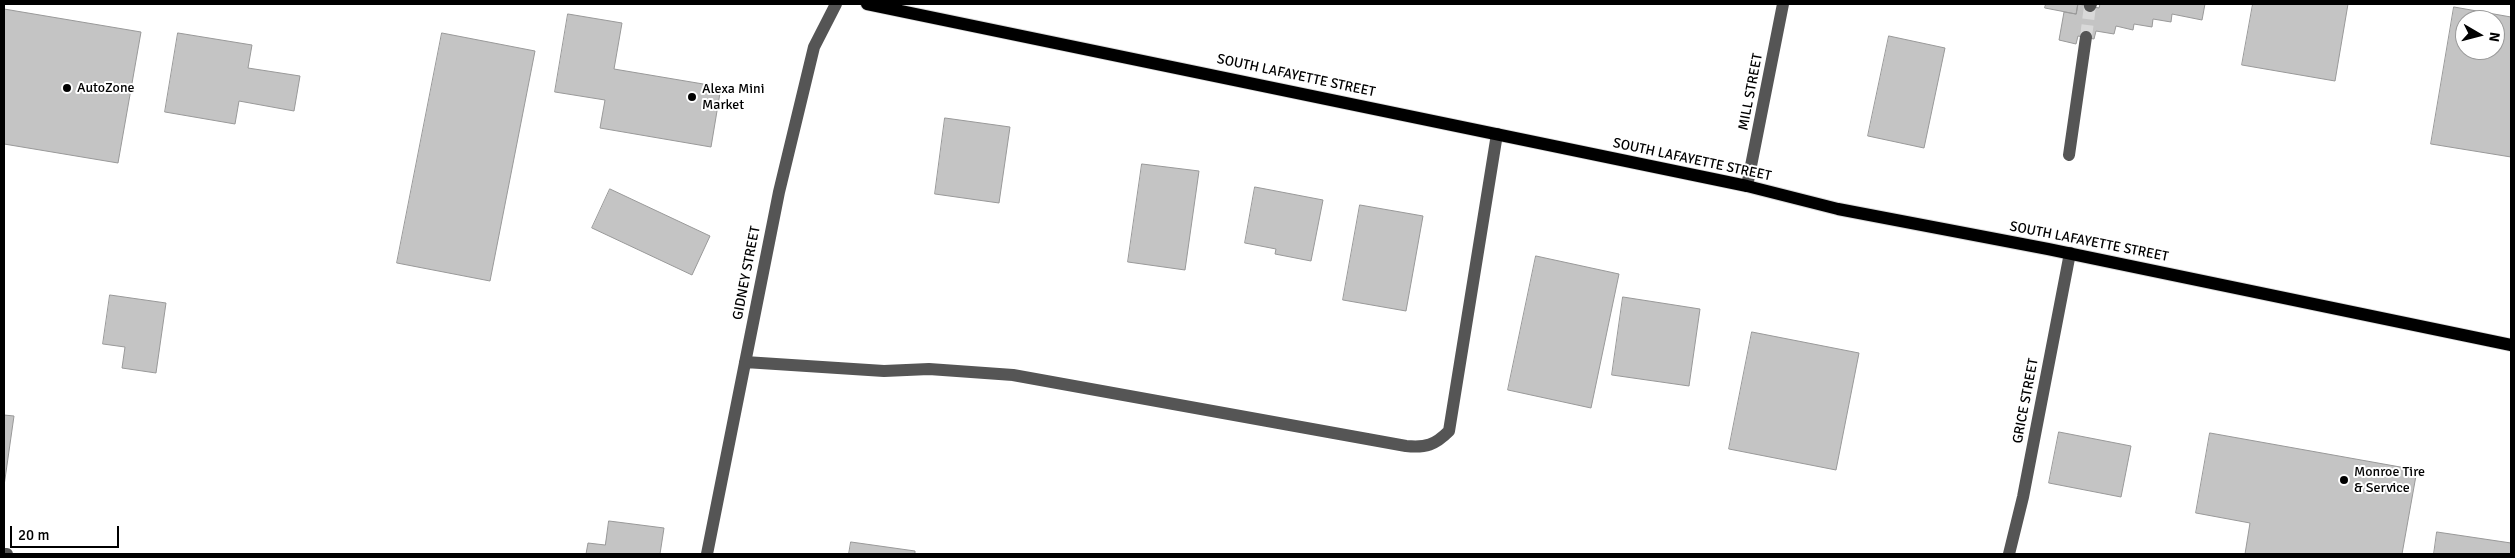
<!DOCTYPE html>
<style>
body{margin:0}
#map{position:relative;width:2515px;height:558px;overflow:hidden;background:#fff;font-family:Signika,sans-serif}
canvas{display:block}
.frame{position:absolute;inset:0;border:5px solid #000;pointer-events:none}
.north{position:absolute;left:2455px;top:10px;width:50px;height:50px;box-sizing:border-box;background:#fff;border:1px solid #999;border-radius:50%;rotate:98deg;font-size:14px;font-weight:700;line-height:20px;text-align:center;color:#000}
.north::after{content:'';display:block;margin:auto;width:18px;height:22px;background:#000;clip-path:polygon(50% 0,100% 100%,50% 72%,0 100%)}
.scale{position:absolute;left:10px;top:526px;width:109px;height:22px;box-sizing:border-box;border:2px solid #000;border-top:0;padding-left:6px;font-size:15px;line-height:18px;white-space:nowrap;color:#000;-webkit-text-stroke:4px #fff;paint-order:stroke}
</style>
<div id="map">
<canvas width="2515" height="558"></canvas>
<div class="frame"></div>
<div class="north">N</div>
<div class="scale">20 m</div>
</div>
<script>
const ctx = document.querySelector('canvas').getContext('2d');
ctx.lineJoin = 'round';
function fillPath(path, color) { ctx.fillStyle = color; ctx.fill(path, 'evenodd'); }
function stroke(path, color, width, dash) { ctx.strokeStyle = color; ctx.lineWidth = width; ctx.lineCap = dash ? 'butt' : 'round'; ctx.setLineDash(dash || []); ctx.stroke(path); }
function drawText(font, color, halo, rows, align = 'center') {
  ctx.font = font + ' Signika,sans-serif'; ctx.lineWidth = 4; ctx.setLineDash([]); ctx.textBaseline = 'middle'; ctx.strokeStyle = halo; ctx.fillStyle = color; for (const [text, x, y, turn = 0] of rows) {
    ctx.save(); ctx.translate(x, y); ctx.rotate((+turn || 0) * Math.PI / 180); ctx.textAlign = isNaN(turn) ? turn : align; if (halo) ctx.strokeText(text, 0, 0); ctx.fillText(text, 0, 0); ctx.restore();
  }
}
const building = new Path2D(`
 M2046 4H2078L2076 14 2045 8Z
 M2078 4 2099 8 2100 4H2205L2202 20 2172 14 2171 22 2153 19 2152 27 2134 24 2133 30 2116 26 2114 34 2096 31 2094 39 2078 36 2076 44 2059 40 2064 12 2076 14Z
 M2253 4H2348L2335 81 2242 65Z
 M2454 7 2511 17V157L2431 144ZM2465 20H2495V50H2465Z
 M4 9 141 32 118 163 4 144Z
 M568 14 622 23 614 69 721 87 711 147 600 128 605 100 555 92Z
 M178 33 252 45 248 68 300 76 294 111 239 101 235 124 165 112Z
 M442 33 535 51 490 281 397 263Z
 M1889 36 1945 48 1924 148 1868 136Z
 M945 118 1010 127 999 203 935 194Z
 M1142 164 1199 171 1185 270 1128 262Z
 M1255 187 1323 200 1311 261 1275 254 1276 249 1245 243Z
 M610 189 710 236 692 275 592 228Z
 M1360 205 1423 216 1406 311 1343 300Z
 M1536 256 1619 274 1591 408 1508 390Z
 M110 295 166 303 156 373 122 368 125 347 103 344Z
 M1623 297 1700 309 1689 386 1612 375Z
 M1752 332 1859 353 1836 470 1729 449Z
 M4 415 14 416 4 486Z
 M2059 432 2131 446 2121 497 2049 483Z
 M2210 433 2417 470 2402 554H2245L2250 523 2196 513Z
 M609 521 664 528 660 554H586L588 543 605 545Z
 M2437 532 2511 543V554H2434Z
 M851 542 915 551V554H849Z`);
fillPath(building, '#c4c4c4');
stroke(building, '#999', 1);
stroke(new Path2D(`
 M2086 37 2090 6`), '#d9d9d9', 12, [12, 6]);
const major = new Path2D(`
 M867 4 1747 186 1838 209 2048 249 2511 345`);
stroke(major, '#dbdbdb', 14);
stroke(new Path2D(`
 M2090 6 2091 4
 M2069 155 2086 37
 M1747 186 1783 4
 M745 362 884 371 929 369 1013 375 1406 446C1426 448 1435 445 1449 431L1497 134
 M4 554H7
 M707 554 779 192 814 47 836 4
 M2009 554 2023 497 2070 253`), '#555', 12);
stroke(major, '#000', 12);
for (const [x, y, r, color] of [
 [67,88,5,"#000"],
 [692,97,5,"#000"],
 [2344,480,5,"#000"]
]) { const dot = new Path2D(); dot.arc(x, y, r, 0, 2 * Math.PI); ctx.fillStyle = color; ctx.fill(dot); stroke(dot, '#fff', 2); }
drawText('14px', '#000', '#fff', [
 ["SOUTH LAFAYETTE STREET",1296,76,12],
 ["MILL STREET",1751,92,-79],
 ["SOUTH LAFAYETTE STREET",1692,160,12],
 ["SOUTH LAFAYETTE STREET",2089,242,11],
 ["GIDNEY STREET",747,273,-79],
 ["GRICE STREET",2026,401,-79]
]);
drawText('14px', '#000', '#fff', [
 ["AutoZone",77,88],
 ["Alexa Mini",702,89],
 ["Market",702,105],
 ["Monroe Tire",2354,472],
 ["& Service",2354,488]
], 'left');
</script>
